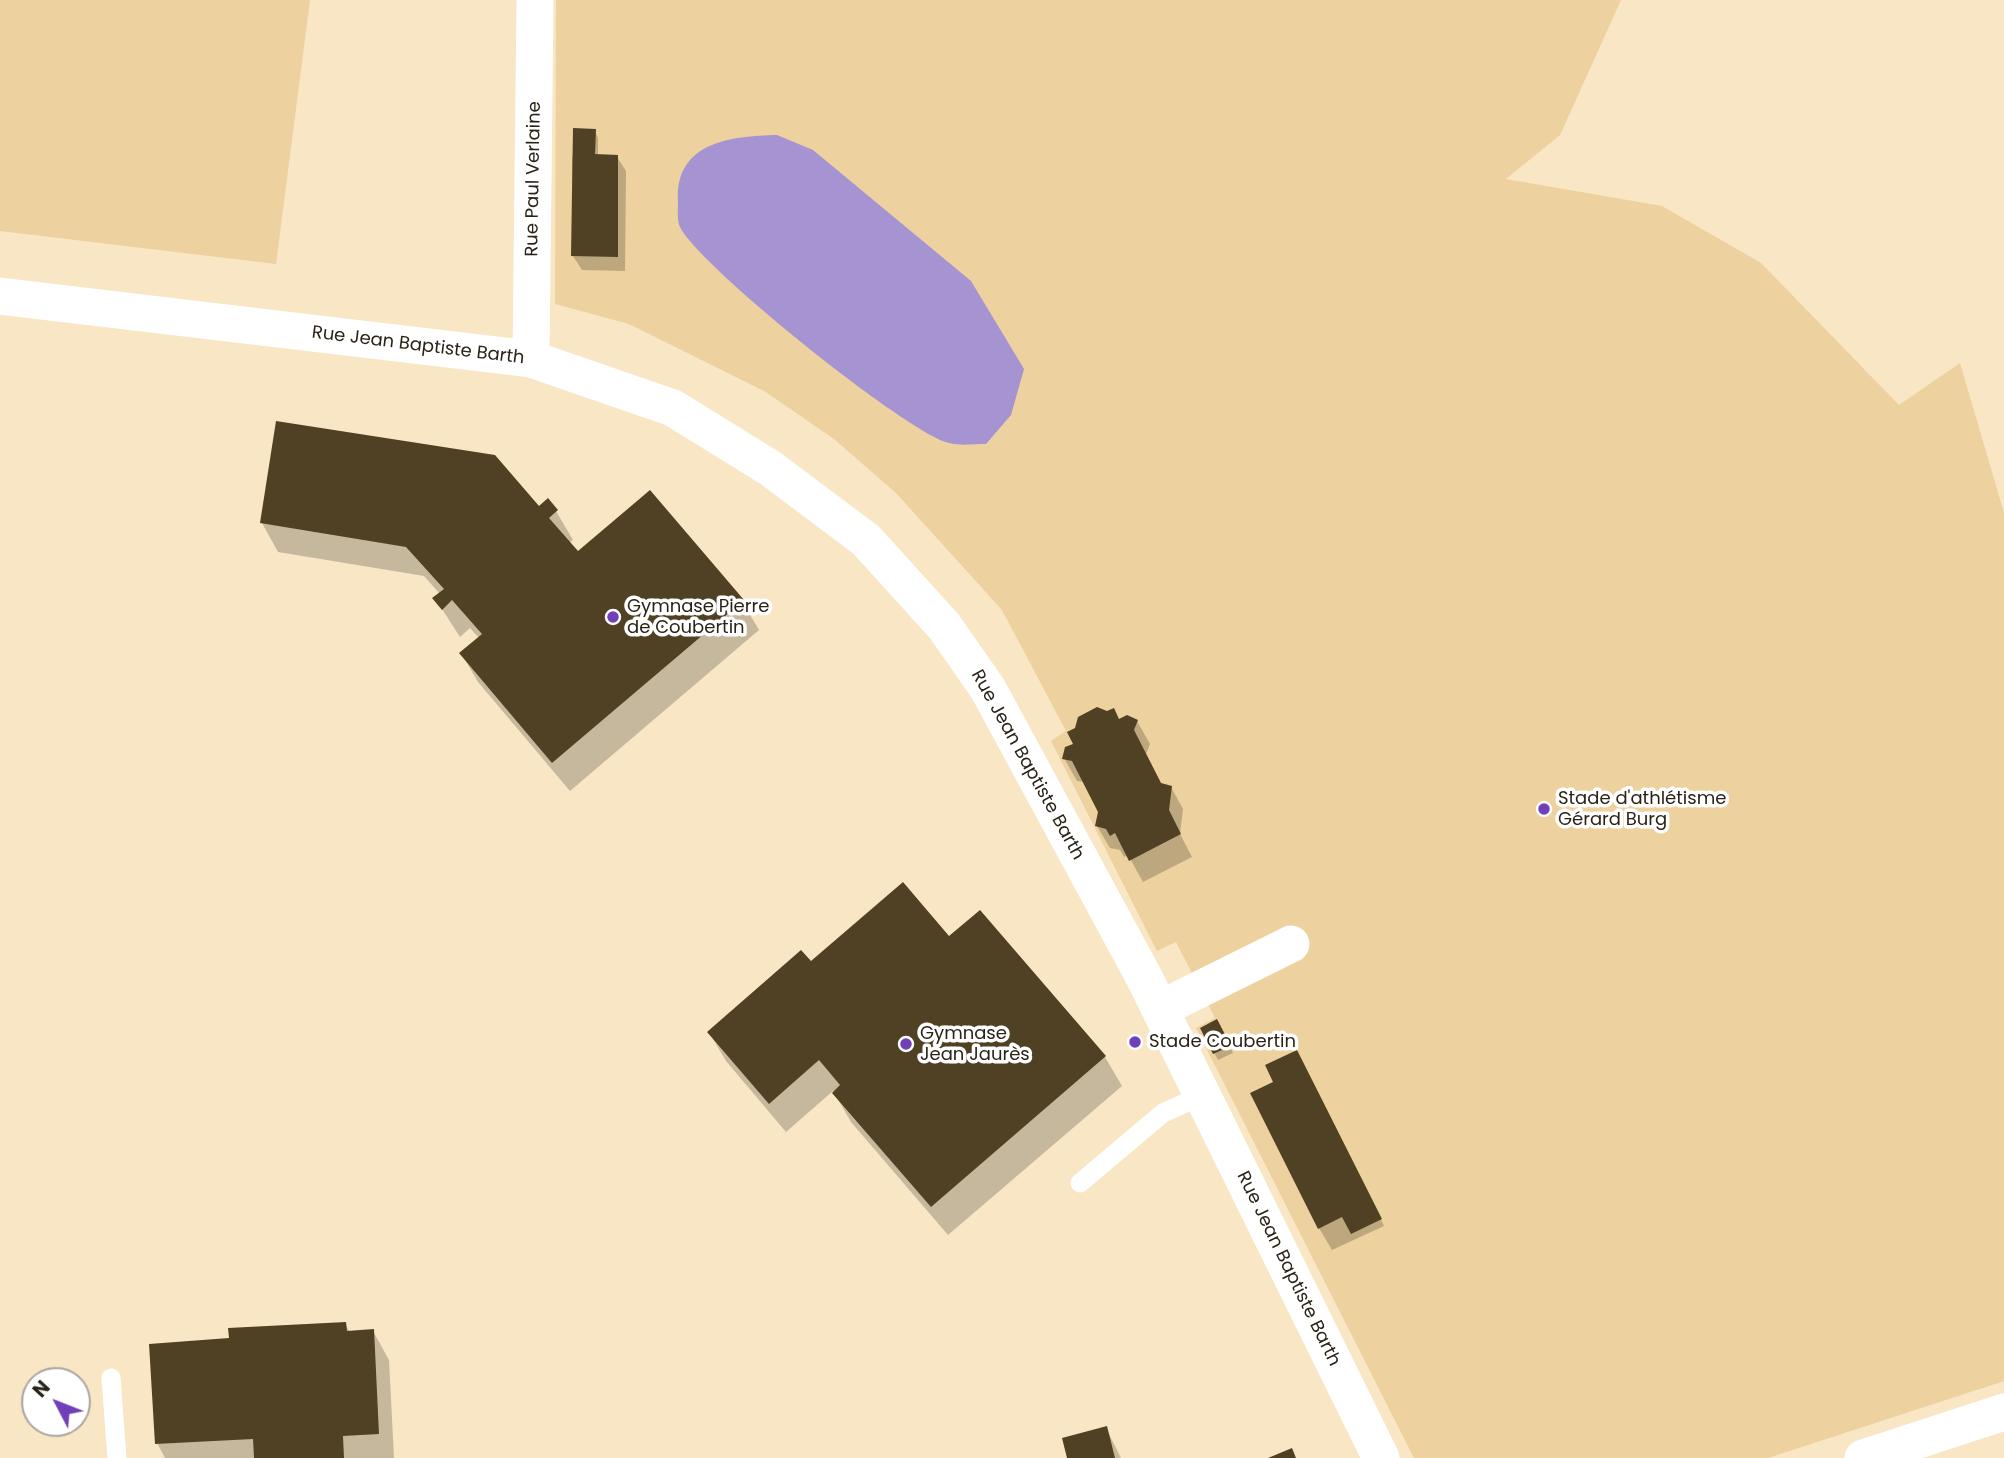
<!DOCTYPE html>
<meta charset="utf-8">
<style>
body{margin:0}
#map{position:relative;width:2004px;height:1458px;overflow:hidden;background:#f8e6c5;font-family:Poppins,sans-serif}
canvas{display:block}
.north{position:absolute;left:21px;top:1367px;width:70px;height:70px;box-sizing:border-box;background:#fff;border:2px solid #aaa7a2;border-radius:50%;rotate:312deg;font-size:19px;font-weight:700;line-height:28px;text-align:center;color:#2a2317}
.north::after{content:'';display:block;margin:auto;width:24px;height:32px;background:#7140b8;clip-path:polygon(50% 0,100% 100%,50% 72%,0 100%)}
</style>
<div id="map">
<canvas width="2004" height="1458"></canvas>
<div class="north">N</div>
</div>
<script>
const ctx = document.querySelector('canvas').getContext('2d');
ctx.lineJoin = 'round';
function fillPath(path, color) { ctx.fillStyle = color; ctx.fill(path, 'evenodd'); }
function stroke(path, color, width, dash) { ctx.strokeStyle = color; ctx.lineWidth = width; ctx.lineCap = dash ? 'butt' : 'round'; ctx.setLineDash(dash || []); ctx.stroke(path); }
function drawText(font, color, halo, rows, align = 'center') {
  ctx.font = font + ' Poppins,sans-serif'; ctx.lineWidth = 7; ctx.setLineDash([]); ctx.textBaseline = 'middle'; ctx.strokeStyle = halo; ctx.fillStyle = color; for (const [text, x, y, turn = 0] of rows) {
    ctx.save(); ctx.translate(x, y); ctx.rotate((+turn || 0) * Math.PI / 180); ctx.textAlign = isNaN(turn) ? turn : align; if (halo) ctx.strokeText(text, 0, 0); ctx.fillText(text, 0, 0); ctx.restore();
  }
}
fillPath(new Path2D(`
 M0 0H310L276 264 0 231Z
 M556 0H1621L1560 135 1506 179 1662 206 1761 263 1899 405 1960 363 2004 513V1381L1768 1458H1414L1196 1028 1215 1018 1176 942 1157 951 1051 741 1066 731 1002 610 896 493 834 439 764 391 629 324 555 304Z`), '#edd19e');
fillPath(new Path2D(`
 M777 135 813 150 971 281 1024 369 1011 415 986 444C974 444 960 446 949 443 906 432 699 266 680 227 677 221 678 209 678 201 675 142 731 136 777 135Z`), '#a693d1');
fillPath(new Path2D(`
 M595 131 598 138V156L617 157 626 171 625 271 582 270 573 256 572 156Z
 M539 509 556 511 573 540 569 543 578 554 742 601 759 630 570 791 478 682 461 653 479 638 470 628 460 637 435 598 440 594 424 576 278 552 262 523Z
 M1119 721H1137L1150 744 1146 754 1162 785 1171 787 1183 809 1180 834 1192 857 1143 882 1128 855 1124 857 1120 850 1110 848 1097 826 1099 812 1085 782 1077 781 1064 758Z
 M980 912 1105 1057 1122 1086 948 1235 851 1122 833 1091 786 1132 726 1061 709 1032 810 963 949 938Z
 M1216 1022 1233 1053 1218 1060 1202 1029Z
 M1275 1082 1316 1090 1384 1226 1332 1250 1319 1228Z
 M345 1324 350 1332 373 1331 389 1360 394 1458H165L157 1443 230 1340Z
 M1106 1428 1121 1458H1069Z`), '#0003');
fillPath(new Path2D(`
 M573 128 596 129 595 154 618 155V257L571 256Z
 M276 421 495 455 539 506 548 498 558 510 549 518 578 551 650 490 744 600 552 763 459 653 482 634 452 600 442 610 432 598 444 589 406 547 260 523Z
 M1097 707 1107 711 1114 708 1119 719 1127 715 1138 720 1134 730 1161 783 1172 786 1169 810 1181 834 1129 861 1115 833 1110 836 1106 829 1095 826 1098 812 1072 761 1062 759 1065 747 1073 744 1067 732 1075 728 1078 717Z
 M903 882 949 936 980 910 1106 1056 931 1207 832 1093 840 1085 819 1060 769 1104 707 1032 801 950 811 961Z
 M1217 1019 1231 1046 1213 1054 1200 1028Z
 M1297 1050 1382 1219 1351 1234 1342 1217 1318 1229 1250 1093 1273 1082 1265 1065Z
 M346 1322 347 1331 374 1329 379 1434 343 1436 344 1458H254L253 1439 155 1444 149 1344 229 1338 228 1328Z
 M1107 1426 1115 1458H1067L1062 1438Z
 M1292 1448 1296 1458H1268Z`), '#504124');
stroke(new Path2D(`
 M1080 1183 1163 1113 1203 1095
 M111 1378 117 1458`), '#fff', 19);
stroke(new Path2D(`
 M0 296 531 359 673 408 770 468 866 540 944 626 988 689 1145 979 1381 1458
 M531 359 535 0
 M1160 1009 1291 944
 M1863 1458 2004 1412`), '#fff', 37);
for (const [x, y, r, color] of [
 [613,617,7,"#7140b8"],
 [1544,809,7,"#7140b8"],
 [1135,1042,7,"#7140b8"],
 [906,1044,7,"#7140b8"]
]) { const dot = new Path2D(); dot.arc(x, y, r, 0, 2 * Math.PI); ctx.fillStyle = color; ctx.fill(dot); stroke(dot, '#fff', 2.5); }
drawText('18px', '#2a2317', '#fff', [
 ["Rue Paul Verlaine",534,179,-89],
 ["Rue Jean Baptiste Barth",418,346,7],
 ["Rue Jean Baptiste Barth",1027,765,61],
 ["Rue Jean Baptiste Barth",1288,1269,64]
]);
drawText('18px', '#2a2317', '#fff', [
 ["Gymnase Pierre",627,607],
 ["de Coubertin",627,628],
 ["Stade d'athlétisme",1558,799],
 ["Gérard Burg",1558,820],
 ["Gymnase",920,1034],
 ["Jean Jaurès",920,1055],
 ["Stade Coubertin",1149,1042]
], 'left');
</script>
